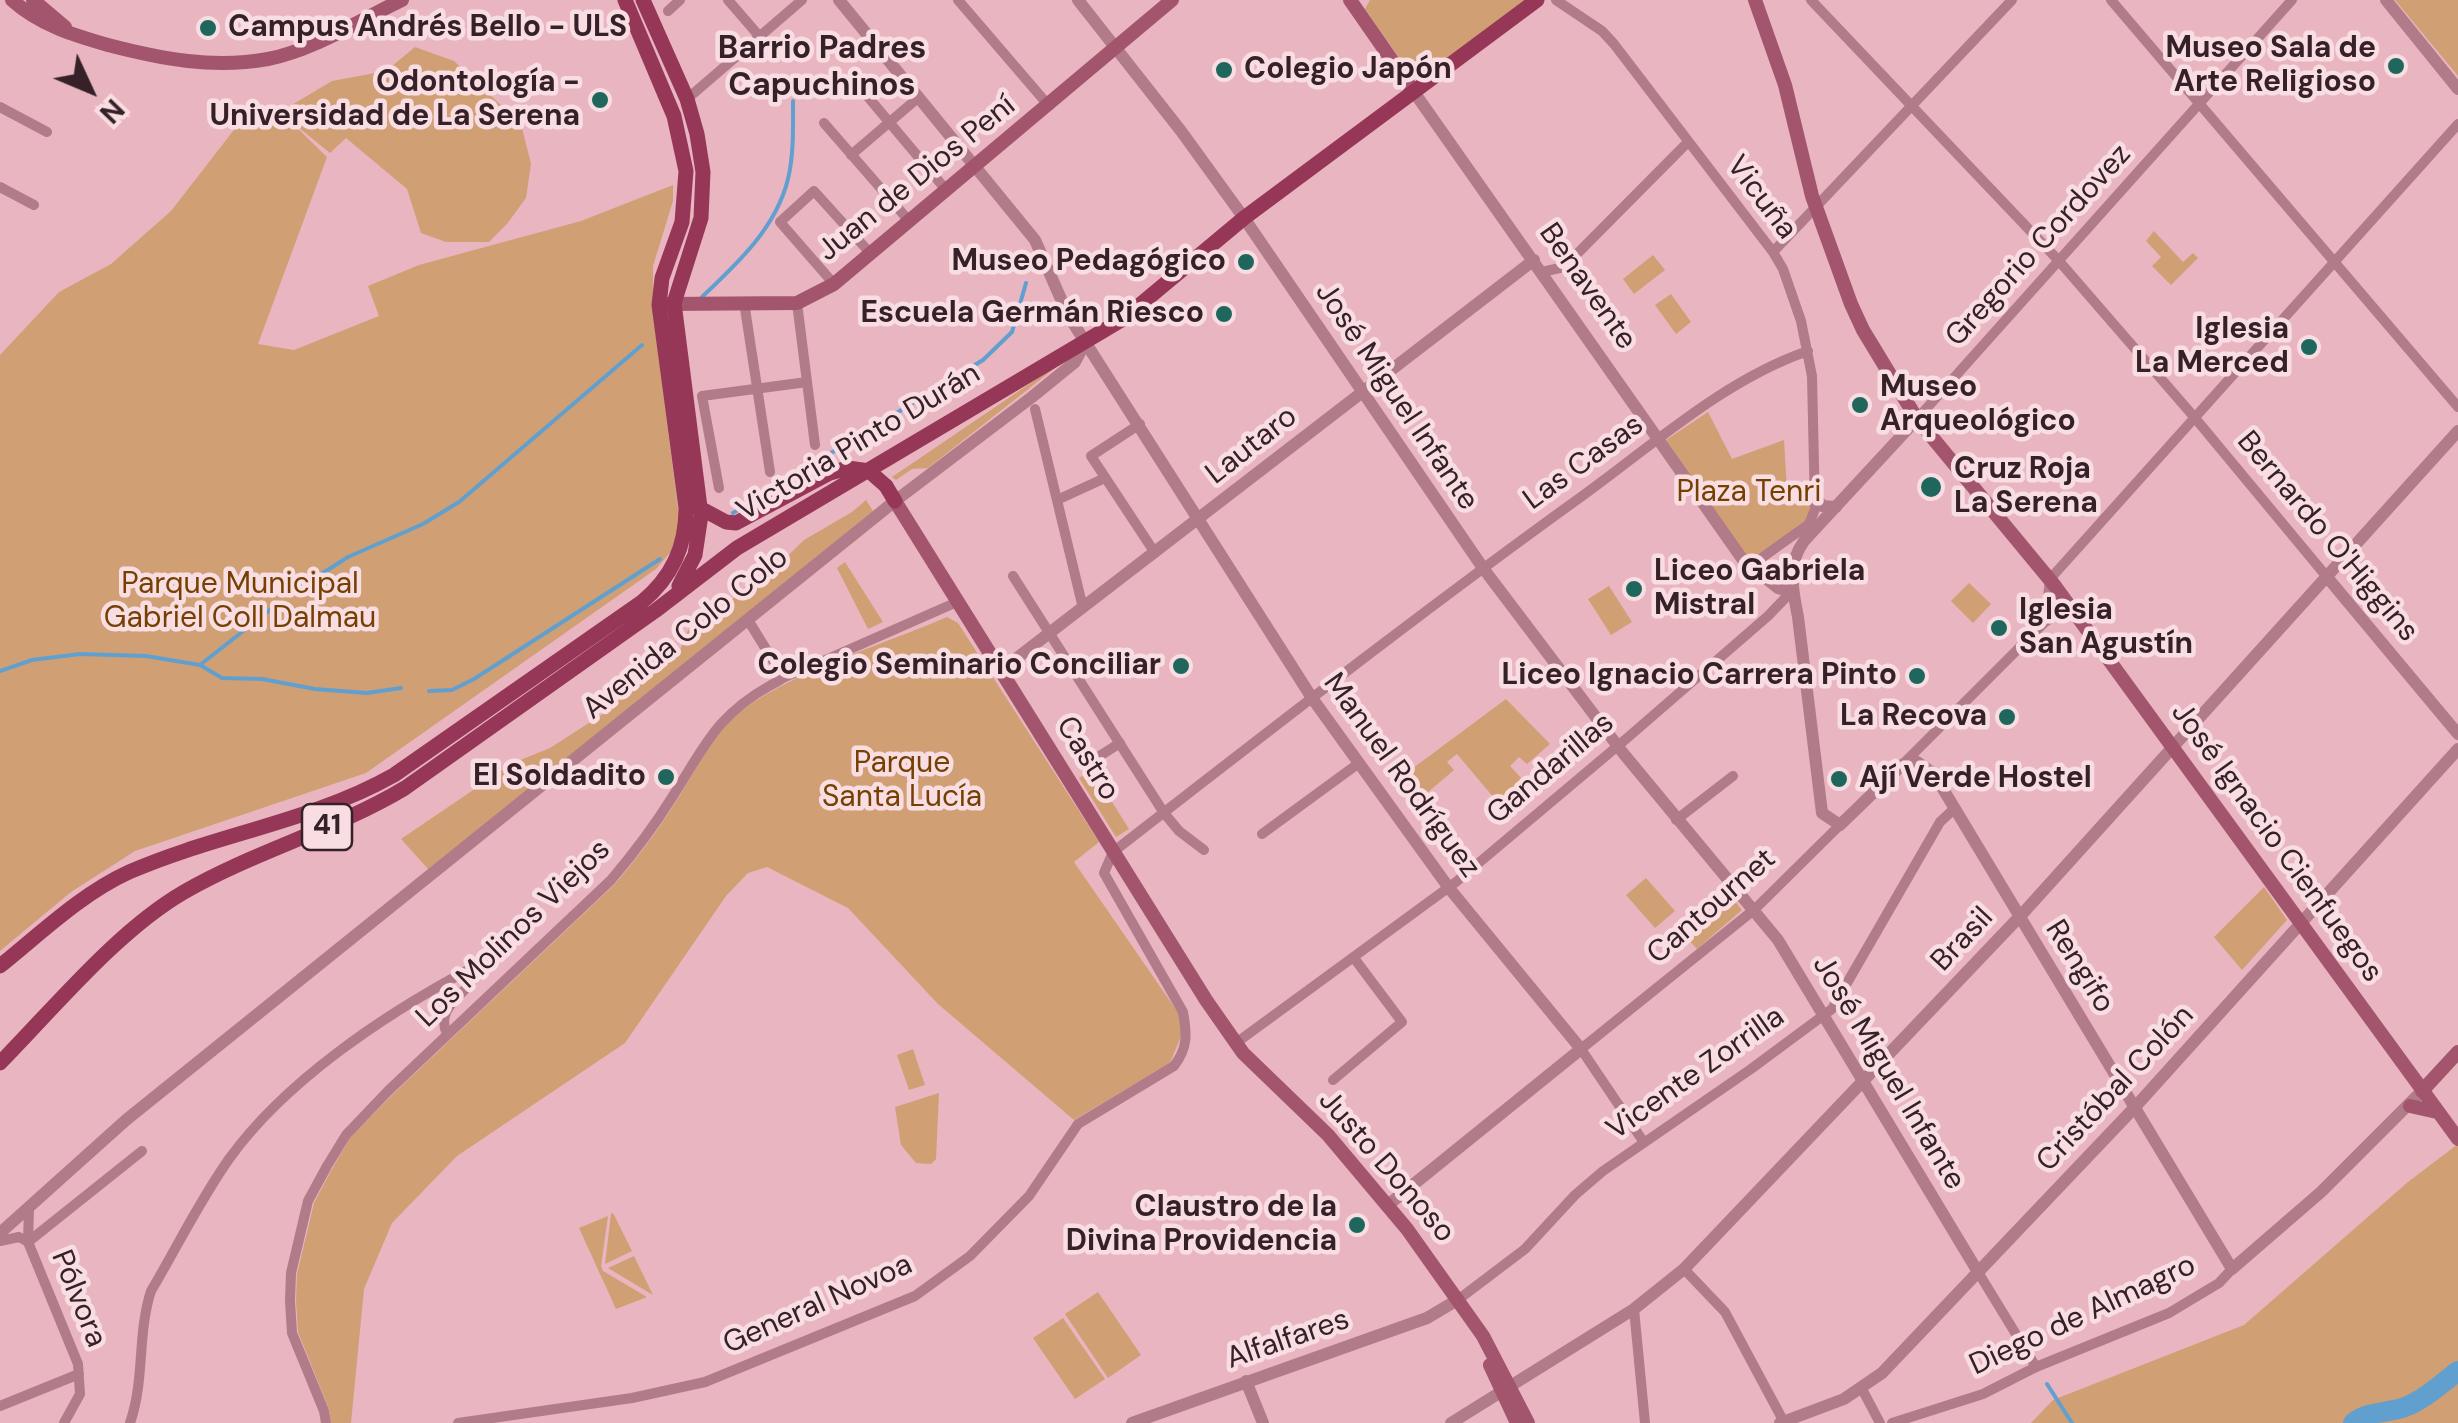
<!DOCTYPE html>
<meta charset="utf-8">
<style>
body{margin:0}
#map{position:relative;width:2458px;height:1423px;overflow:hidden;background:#e8b5c1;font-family:"DM Sans",sans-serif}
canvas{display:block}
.north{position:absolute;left:40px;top:40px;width:100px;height:100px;-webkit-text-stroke:8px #f8dde3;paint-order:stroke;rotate:134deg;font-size:28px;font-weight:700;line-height:40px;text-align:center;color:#352127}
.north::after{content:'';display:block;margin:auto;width:35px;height:45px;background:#352127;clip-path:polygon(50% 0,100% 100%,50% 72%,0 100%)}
</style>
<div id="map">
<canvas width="2458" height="1423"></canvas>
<div class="north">N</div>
</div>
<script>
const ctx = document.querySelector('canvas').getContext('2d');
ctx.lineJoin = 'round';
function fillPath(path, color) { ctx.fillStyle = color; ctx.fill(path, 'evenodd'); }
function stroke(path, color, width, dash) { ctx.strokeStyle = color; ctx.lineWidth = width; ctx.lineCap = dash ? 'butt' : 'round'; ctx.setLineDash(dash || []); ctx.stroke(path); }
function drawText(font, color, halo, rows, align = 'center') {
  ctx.font = font + ' "DM Sans",sans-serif'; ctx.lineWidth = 9; ctx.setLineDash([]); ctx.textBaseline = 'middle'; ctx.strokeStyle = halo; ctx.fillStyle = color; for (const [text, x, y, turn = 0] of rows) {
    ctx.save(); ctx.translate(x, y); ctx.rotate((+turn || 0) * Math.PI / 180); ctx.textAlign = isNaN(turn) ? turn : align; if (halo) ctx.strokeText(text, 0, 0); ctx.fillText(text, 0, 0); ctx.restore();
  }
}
fillPath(new Path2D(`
 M1370 0H1530L1421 82 1412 76 1365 9Z
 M2395 0H2458V76Z
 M415 47 454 61 521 124 531 164 526 198 507 224 489 242H446L421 233 407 189 346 138 330 153 288 119 327 157 258 344 294 350 379 316 368 286 419 265 581 221 673 185V201L653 266V313L680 524 674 548 656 569 366 773 135 851 71 892 0 951V355L59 292 111 264 171 211 254 104 280 112 332 81 386 71Z
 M2154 231 2183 262 2193 253 2198 258 2171 285 2152 266 2161 257 2146 241Z
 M1653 255 1665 270 1634 294 1623 279Z
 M1671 294 1691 322 1676 334 1655 305Z
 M1069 357 928 468 912 469 896 480 892 477Z
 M1708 412 1732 459 1784 440 1787 490 1812 489 1810 517 1757 557 1745 555 1666 440Z
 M866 500 873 511 429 870 401 839 513 763 550 748 609 710 640 675 667 655 679 653 688 630 771 572 804 540 852 512Z
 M845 562 883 622 868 629 837 568Z
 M1969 583 1991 604 1973 623 1951 601Z
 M1609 586 1632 622 1611 635 1588 599Z
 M947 617 958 623 1099 842 1074 862 1179 1014 1182 1034 1170 1063 1074 1120 938 1004 848 908 767 867 748 873 726 896 625 1043 457 1156 392 1223 364 1289 351 1423H331L329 1409 298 1332 296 1301 297 1274 314 1203 332 1169 350 1138 392 1095 615 884C637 858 657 832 675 803 693 776 707 743 731 720 777 676 886 644 947 617Z
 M1506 699 1550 744 1527 764 1519 757 1510 766 1536 794 1511 818 1457 754 1447 762 1454 770 1420 799 1401 777Z
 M1092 770 1129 829 1116 837 1079 778Z
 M1646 878 1675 911 1655 928 1626 895Z
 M2264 887 2287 920 2242 970 2214 937Z
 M1725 889 1742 910 1697 949 1678 928Z
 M913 1049 925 1085 909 1090 897 1055Z
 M939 1093 936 1159 931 1164 916 1163 901 1145 895 1107Z
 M2458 1144V1423H2031L2053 1400 2244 1325 2408 1182Z
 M613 1213 632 1251 605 1264 611 1214Z
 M608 1216 601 1266 603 1271 647 1297 616 1309 579 1228Z
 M634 1256 653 1295 608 1268Z
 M1098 1292 1141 1355 1108 1378 1065 1314Z
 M1063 1318 1105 1379 1075 1399 1033 1338Z`), '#d19f74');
stroke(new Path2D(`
 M702 297C737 264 776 228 788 179 794 154 793 126 793 101
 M733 513 983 360 1012 332 1026 283
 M290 594 348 557 423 524 459 502 642 345
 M200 665 280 602
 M0 671 32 660 80 654 146 656 200 665 222 678 262 679 315 689 367 693 401 688
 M429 691 452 690 474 679 660 559
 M2047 1384 2072 1423`), '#61a0ce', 4);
stroke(new Path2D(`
 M2353 1423C2369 1410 2386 1414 2405 1407 2425 1399 2441 1384 2458 1371`), '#61a0ce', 20);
stroke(new Path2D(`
 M728 0 760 37
 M958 0 1049 106
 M1556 0 1602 31 1614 44 1773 252 1783 269 1801 321 1812 376 1815 509 1809 524 1749 567
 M1811 0 2059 261 2195 418 2327 577
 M2111 0 2458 407
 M668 11 680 0
 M863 91 942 185
 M687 99 802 0
 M0 107 47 132
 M824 123 910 222
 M851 155 919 97
 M0 187 34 205
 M1773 252 2012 0
 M1542 272 1564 267 1688 142
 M834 284 780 222 814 191 871 254
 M744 302 770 472
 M797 303 815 445
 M1035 409 1083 608
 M1917 419 2292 0
 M1140 424 1091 456 1155 553
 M719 488 702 396 807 382
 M1057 500 1105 478
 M1013 576 1164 813 1179 831 1204 850
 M748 620 777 667 788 674
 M2045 622 2050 579 2458 124
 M1098 757 1120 743
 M1902 765 2045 622 2070 606
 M1676 820 1733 776
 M1262 834 1359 763
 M1236 1043 1456 882 1626 739 1768 616 1791 592
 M1333 1080 1402 1022 1354 958
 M1643 1141 1581 1049 1755 909 1840 825
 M29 1209 28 1242 78 1364 80 1394 64 1423
 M0 1241 19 1237 28 1242 142 1151
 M1684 1269 1725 1312 1784 1422
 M1978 1272 2036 1367
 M1459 1299 1525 1249 1575 1195 1603 1171 1751 1069 1832 1009 1940 822 1954 809
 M1634 1309 1645 1423
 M1862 1389 1880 1423
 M0 1406 79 1374
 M130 1423C145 1380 137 1334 151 1291 177 1247 200 1200 229 1159 285 1081 384 1015 468 970L475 977C463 997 435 1008 447 1034
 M326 1423 324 1411 292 1333 290 1301 291 1273 308 1201 327 1166 346 1135 388 1091 611 880C633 854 653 828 671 799 704 748 715 716 771 685 781 680 787 674 798 672L957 602
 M458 1423 632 1398 705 1382 915 1296 970 1256 1029 1196 1078 1124 1174 1066C1188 1048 1187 1034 1183 1012L1104 873 1113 852C1269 731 1425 609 1585 494 1655 443 1726 379 1808 351
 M1892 1423 1983 1394 2036 1367 2169 1313 2219 1283 2232 1269`), '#b17b89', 10);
stroke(new Path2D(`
 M839 0 1035 240 1068 315 1312 698 1449 888 1581 1049 1388 1205
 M1078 0 1181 131 1244 218 1483 568 1623 753 1778 940 1978 1272
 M2386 0 2458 89
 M1414 92 1743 560 1778 588 1791 592
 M1917 419 1804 541C1786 566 1793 590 1798 617L1822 813 1840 825 1902 765 1917 762 1934 774 2232 1269 2321 1192 2422 1091
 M1816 497 1822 506 1836 507
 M2327 577 2458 734
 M1000 671 1534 260
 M0 1233 126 1120 895 501 1032 397 1075 362 1086 341
 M1246 1381 1263 1423
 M1132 1423 1427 1318 1459 1299
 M1451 1423 1634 1309 1684 1269 2024 912 2458 431
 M1780 1423 1844 1399 1882 1373 2136 1106 2458 749`), '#b17b89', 12);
stroke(new Path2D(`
 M12 0C40 25 73 35 108 45 162 59 213 69 268 59 314 50 360 20 402 0
 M33 0 65 27
 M1350 0 1414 92
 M1755 0 1785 85 1812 196 1851 304 1863 330 1917 419 2055 586 2458 1139
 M666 304 797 303 834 284 1172 0
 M895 501 1206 1000 1243 1053 1328 1135 1407 1229 1483 1336 1528 1423
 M2422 1091 2458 1052
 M2410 1106 2437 1112
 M1490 1365 1517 1423`), '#a3556d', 14);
stroke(new Path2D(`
 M643 0 687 99 697 134 703 172 701 218 674 303 701 515 695 555 679 586
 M886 486 895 501
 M700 508 726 522 736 523 830 473 848 468
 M0 966C41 933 81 894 129 872 216 834 311 822 394 775L642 602C672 577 686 547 686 508L659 305 662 278 682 222 686 171 674 116 625 0
 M0 1063C54 1008 117 931 184 892 255 851 335 830 405 788L655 611 737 548 1123 319 1244 218 1537 0`), '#963758', 15);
stroke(new Path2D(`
 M848 468 869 471 886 486`), '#963758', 15);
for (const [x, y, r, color] of [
 [208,28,10,"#1f675d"],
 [2396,66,10,"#1f675d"],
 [1224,70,10,"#1f675d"],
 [600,100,10,"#1f675d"],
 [1246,262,10,"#1f675d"],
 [1224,314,10,"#1f675d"],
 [2309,347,10,"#1f675d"],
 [1860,405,10,"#1f675d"],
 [1931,487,12,"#1f675d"],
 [1634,589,10,"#1f675d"],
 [1999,628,10,"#1f675d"],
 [1181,666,10,"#1f675d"],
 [1917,676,10,"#1f675d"],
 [2007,717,10,"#1f675d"],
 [666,777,10,"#1f675d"],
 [1839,779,10,"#1f675d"],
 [1357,1225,10,"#1f675d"]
]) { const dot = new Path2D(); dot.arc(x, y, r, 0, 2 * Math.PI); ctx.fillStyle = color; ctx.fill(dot); stroke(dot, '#f8dde3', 4); }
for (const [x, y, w] of [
 [327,827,50]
]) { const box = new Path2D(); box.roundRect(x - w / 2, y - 23, w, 46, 8); ctx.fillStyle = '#f8dde3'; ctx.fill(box); stroke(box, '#352127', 2.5); }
drawText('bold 28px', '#352127', null, [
 ["41",327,827]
]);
drawText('bold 30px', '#352127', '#f8dde3', [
 ["Campus Andrés Bello - ULS",228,28,"left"],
 ["Museo Sala de",2376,49],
 ["Arte Religioso",2376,83],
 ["Colegio Japón",1244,70,"left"],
 ["Odontología -",580,83],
 ["Universidad de La Serena",580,117],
 ["Museo Pedagógico",1226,262],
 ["Escuela Germán Riesco",1204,314],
 ["Iglesia",2289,330],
 ["La Merced",2289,364],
 ["Museo",1880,388,"left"],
 ["Arqueológico",1880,422,"left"],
 ["Cruz Roja",1954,470,"left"],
 ["La Serena",1954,504,"left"],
 ["Liceo Gabriela",1654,572,"left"],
 ["Mistral",1654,606,"left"],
 ["Iglesia",2019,611,"left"],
 ["San Agustín",2019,645,"left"],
 ["Colegio Seminario Conciliar",1161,666],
 ["Liceo Ignacio Carrera Pinto",1897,676],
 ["La Recova",1987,717],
 ["El Soldadito",646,777],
 ["Ají Verde Hostel",1859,779,"left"],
 ["Claustro de la",1337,1208],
 ["Divina Providencia",1337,1242]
], 'right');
drawText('30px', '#352127', '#f8dde3', [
 ["Juan de Dios Pení",917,179,-39],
 ["Vicuña",1761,198,53],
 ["Gregorio Cordovez",2039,246,-48],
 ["Benavente",1587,287,55],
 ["José Miguel Infante",1396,397,56],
 ["Victoria Pinto Durán",859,443,-31],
 ["Lautaro",1252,446,-38],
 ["Las Casas",1584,463,-36],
 ["Bernardo O'Higgins",2327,537,50],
 ["Avenida Colo Colo",686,634,-39],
 ["Castro",1087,759,58],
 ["Gandarillas",1551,769,-40],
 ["Manuel Rodríguez",1401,776,54],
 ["José Ignacio Cienfuegos",2276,843,54],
 ["Cantournet",1712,907,-41],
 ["Los Molinos Viejos",514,934,-44],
 ["Brasil",1963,940,-47],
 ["Rengifo",2079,967,58],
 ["José Miguel Infante",1888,1073,59],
 ["Vicente Zorrilla",1696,1074,-35],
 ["Cristóbal Colón",2116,1089,-47],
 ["Justo Donoso",1386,1167,49],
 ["Pólvora",78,1299,68],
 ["General Novoa",818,1305,-24],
 ["Diego de Almagro",2083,1316,-25],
 ["Alfalfares",1288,1340,-19]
]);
drawText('30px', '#754000', '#f8dde3', [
 ["Plaza Tenri",1749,493],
 ["Parque Municipal",240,585],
 ["Gabriel Coll Dalmau",240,619],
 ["Parque",902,764],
 ["Santa Lucía",902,798]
]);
drawText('bold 32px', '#352127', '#f8dde3', [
 ["Barrio Padres",822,50],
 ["Capuchinos",822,87]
]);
</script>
